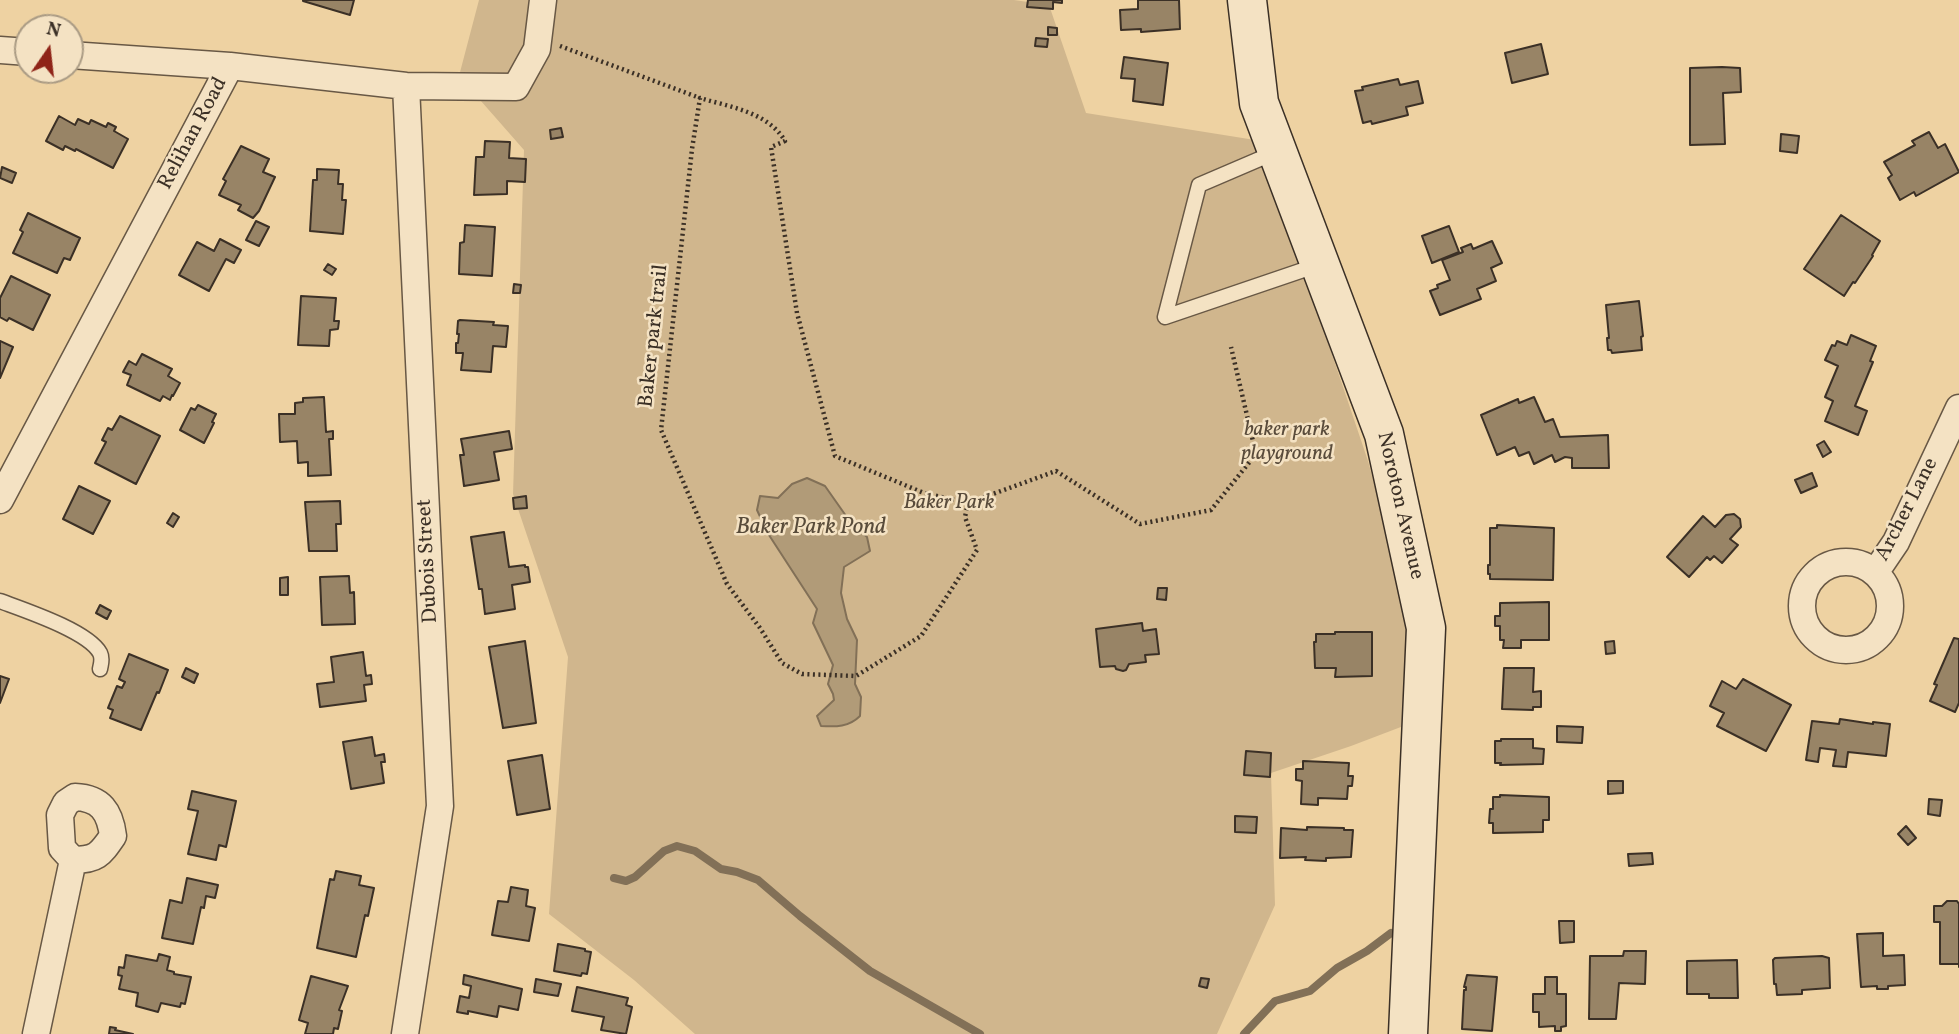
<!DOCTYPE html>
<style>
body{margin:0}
#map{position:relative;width:1959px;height:1034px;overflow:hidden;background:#eed2a2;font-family:Vollkorn,serif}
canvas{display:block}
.north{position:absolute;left:14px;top:14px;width:70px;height:70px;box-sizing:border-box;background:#f4e2c3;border:2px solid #aa9b84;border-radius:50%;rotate:14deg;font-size:19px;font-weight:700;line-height:28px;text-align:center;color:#3b3026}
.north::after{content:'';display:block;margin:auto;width:24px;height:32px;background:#8f2418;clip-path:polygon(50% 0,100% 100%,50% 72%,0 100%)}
</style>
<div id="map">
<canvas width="1959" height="1034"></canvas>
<div class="north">N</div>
</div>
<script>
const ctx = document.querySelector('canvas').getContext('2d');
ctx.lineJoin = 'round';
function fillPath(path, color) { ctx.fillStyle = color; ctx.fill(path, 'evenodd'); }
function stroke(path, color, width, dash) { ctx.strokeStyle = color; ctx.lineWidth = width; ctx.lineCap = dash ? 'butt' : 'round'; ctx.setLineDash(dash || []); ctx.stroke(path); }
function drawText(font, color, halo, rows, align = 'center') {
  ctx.font = font + ' Vollkorn,serif'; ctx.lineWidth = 5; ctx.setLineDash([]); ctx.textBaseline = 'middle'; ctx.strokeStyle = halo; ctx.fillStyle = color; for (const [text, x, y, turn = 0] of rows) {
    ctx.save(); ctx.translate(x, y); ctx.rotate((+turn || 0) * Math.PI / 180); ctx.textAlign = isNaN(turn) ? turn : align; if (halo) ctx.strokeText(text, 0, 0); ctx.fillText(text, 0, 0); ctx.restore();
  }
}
fillPath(new Path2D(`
 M479 0H1014L1049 5 1086 113 1255 140 1286 218 1368 461 1405 596 1414 722 1351 746 1271 773 1275 905 1217 1034H695L634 980 549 914 568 657 513 494 524 150 459 76Z`), '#d0b68d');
const water = new Path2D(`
 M807 478 825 486 851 523 867 537 870 551 844 567 841 593 847 619 857 640 855 684 861 697 860 716C849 727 836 727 821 726L817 716 834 700 833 694 828 684 833 665 813 623 817 609 767 532 757 510 760 496 778 498 792 484Z`);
fillPath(water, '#b19b78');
stroke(water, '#827057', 2);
stroke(new Path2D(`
 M614 878 626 881 635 877 664 851 677 846 695 851 721 869 737 872 758 880 800 916 870 971 980 1034
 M1244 1034 1275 1001 1310 991 1337 968 1367 951 1391 933`), '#827057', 8);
const building = new Path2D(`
 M303 0H354L350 15 303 1Z
 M1028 0H1062V3L1053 2V9L1027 7Z
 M1138 0H1179L1180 29 1141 32V29L1121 30 1120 10 1138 9Z
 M1048 27 1057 28V35H1048Z
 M1036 38 1048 39 1047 47 1035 46Z
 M1541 44 1548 74 1512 83 1505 53Z
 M1124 57 1168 63 1163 105 1133 101 1135 79 1121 78Z
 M1722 67 1740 68 1741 92 1723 93 1725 144 1690 145V68Z
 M1398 79 1400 85 1418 81 1423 103 1406 107 1408 115 1372 124 1371 121 1363 123 1355 91 1363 90 1362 87Z
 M59 116 75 125 78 119 89 124 91 120 106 127 108 123 116 127 114 131 128 139 113 168 76 149 75 151 65 146 63 150 46 141Z
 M561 128 563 137 551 139 550 130Z
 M1929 132 1938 148 1945 144 1959 172 1916 196 1914 192 1900 200 1888 178 1892 175 1884 162 1915 145 1912 141Z
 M1781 134 1799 136 1797 153 1780 151Z
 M485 141 510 142 509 158 526 159 525 182 507 181V194L474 195 476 157H484Z
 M241 146 269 159 263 172 275 177 259 211 253 218 238 210 241 205 219 195 226 181 223 179Z
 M2 167 16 173 12 183 0 178Z
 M317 169 339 170 338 184H343L342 200H346L343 234 310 231 313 180H317Z
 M28 213 80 238 70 260 64 258 57 273 13 253 23 232 20 230Z
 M1841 215 1880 241 1872 255 1873 256 1855 283 1853 282 1844 296 1804 269Z
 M256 221 269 227 259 246 246 240Z
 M465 225 495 227 492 276 459 274 460 243 464 242Z
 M1449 226 1459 252 1432 263 1422 236Z
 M220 239 241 250 234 263 226 259 209 291 179 275 197 242 214 251Z
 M1492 241 1502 263 1491 268 1496 281 1477 289 1481 299 1440 315 1430 291 1438 288 1437 285 1450 280 1442 260 1463 252 1461 248 1471 244 1473 249Z
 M328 264 336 269 332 275 324 270Z
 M11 276 50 295 33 330 9 318 7 321 0 317V298Z
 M514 284 521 285 520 293H513Z
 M301 296 336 298 334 321H339L338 329 330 330 329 346 298 345Z
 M1639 301 1643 336 1641 337 1642 350 1612 353 1611 350H1608L1607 338H1609L1606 305Z
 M460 320 494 322 493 325 508 326 506 347 493 346 491 372 461 370 463 353H456V343H458L459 334H457L458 321Z
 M1851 335 1876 346 1870 361 1873 362 1855 406 1867 411 1858 435 1825 421 1833 401 1825 397 1838 366 1825 360 1832 345 1835 346 1837 341 1847 345Z
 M0 341 13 347 0 378Z
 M142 354 172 369 168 376 180 383 173 396 172 395 170 400 163 396 160 401 127 385 131 375 123 372 129 361 136 365Z
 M324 397 326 432 333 431V439H329L331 475 308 476V462L298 463 297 441 280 442 279 414H295V403L303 402V398Z
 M1534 397 1545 422 1553 419 1560 437 1608 435 1609 468H1572V458L1565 457 1555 462 1552 455 1534 464 1529 452 1519 456 1515 447 1497 455 1481 415 1518 399 1519 403Z
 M198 405 216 414 212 422 214 423 204 443 180 430 191 408 195 410Z
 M120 416 160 436 136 484 95 463 106 442 102 440 108 428 112 430Z
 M509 431 512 449 494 452 499 480 464 486 460 455H464L461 439Z
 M1824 441 1831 452 1823 457 1817 445Z
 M1812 473 1817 486 1801 493 1795 480Z
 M79 486 110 501 93 534 63 519Z
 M526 496 527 508 514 509 513 498Z
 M340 501 341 524H336L337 551H309L305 502Z
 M173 513 179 517 173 527 167 523Z
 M1734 514 1740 519 1741 527 1730 539 1738 545 1722 563 1714 556 1710 560 1707 557 1689 577 1667 557 1703 516 1715 527 1726 515Z
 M1497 525 1554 528 1553 580 1490 579V574H1488V565H1490V528H1497Z
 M504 532 509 567 525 565V567H528L530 582 512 585 515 609 485 614 482 589H479L471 537Z
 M349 576 350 593 354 592 355 624 322 625 320 577Z
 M288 577V595H280V578Z
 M1158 588H1167L1166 600 1157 599Z
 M1549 602V640H1521V648H1503L1504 640H1500V626H1495V616H1500V603Z
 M100 605 111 611 107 619 96 613Z
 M1142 623 1143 631 1156 629 1159 654 1145 655 1146 662 1129 664 1126 670 1123 671 1116 669 1115 666 1100 667 1096 629Z
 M1335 632H1372V676L1335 677 1336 668H1315L1314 642H1316V634H1335Z
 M1954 638 1959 639V703L1955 712 1930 701 1937 685 1934 684Z
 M525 641 536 723 503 728 489 647Z
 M1614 641 1615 653 1606 654 1605 642Z
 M363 652 366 676 371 675 372 684 364 685 366 701 320 707 317 684 334 682 331 657Z
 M129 654 168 670 159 693 157 692 141 730 110 718 113 710 108 708 117 686 122 688 125 682 119 679Z
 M186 668 198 674 194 683 182 677Z
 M1504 668H1534L1533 692 1541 691V707H1533V710L1502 709Z
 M0 676 9 679 0 703Z
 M1743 679 1791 705 1766 751 1717 726 1724 713 1710 706 1722 681 1736 689Z
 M1840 719 1873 724V722L1890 724 1886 756 1848 752 1846 767 1833 766 1836 750 1820 748 1818 762 1806 760 1812 721 1839 724Z
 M1557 726 1583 727 1582 743 1557 742Z
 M372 737 375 756 384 754 385 762H381L384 783 351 789 343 742Z
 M1501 739H1533V748L1544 749 1543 764 1500 765 1501 763H1495V741H1501Z
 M1246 751 1271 753 1270 777 1244 775Z
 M542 755 550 809 517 815 508 761Z
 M1303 761 1349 763 1348 776H1353L1352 786H1348L1347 799 1318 798V805L1301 804 1302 781 1296 780V769H1303Z
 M1608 781H1623V793L1608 794Z
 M192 791 236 801 226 847 219 845 216 860 188 854 198 811 188 809Z
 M1500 795 1549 797V820H1543V832L1493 833V823H1489L1490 809H1493V797H1500Z
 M1929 799 1942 800 1940 816 1928 814Z
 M1235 816 1257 817 1256 833 1235 832Z
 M1906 826 1916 838 1908 845 1898 834Z
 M1307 827 1344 828V830H1353L1351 857 1326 858V861L1305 860 1306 857 1280 858 1281 828 1307 830Z
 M1652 853 1653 864 1629 866 1628 854Z
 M336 871 361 876 359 885 374 888 368 916 365 915 356 957 317 948 330 879 334 880Z
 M187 878 218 885 215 898 206 896 204 908 201 907 193 944 162 938 170 900 182 903Z
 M511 887 528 890 526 906 535 908 529 941 492 935 498 901 508 902Z
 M1947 901H1957L1959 904V967V964H1940V922H1934V906H1942Z
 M1559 921H1574V942L1560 943Z
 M1883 933V956L1904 955 1905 985 1888 986V989H1877V986L1861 987 1857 934Z
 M558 944 585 949V951L591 952 587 974 582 973 581 976 554 971Z
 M1624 951H1646L1645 984 1619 983 1616 1019H1589L1590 956H1623Z
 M159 954 170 957 167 970 174 972V974L191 977 185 1004 181 1003 180 1007 161 1003 158 1012 136 1006 138 993 119 989 122 976 118 975 119 967 124 968 126 955 157 961Z
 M1822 956 1829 958 1830 988 1802 990V994L1777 995 1776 984H1774L1773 960 1775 958Z
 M1737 960 1738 998H1709V994H1687V961Z
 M464 975 522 989 518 1010 499 1006 497 1017 468 1011V1014L457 1012 460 996 469 998 471 986 463 984Z
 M1467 975 1497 977 1492 1031 1462 1029 1464 990H1466V987H1464Z
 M311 976 348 986 339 1010 342 1011 338 1029 334 1028 333 1034H305L308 1023 299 1020Z
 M1545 977H1557V994H1566V1026L1561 1027V1031H1555V1026L1539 1027V1012H1533V994H1545Z
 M1201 978 1209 979 1207 988 1199 986Z
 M536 979 561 984 558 996 534 992Z
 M577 987 628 998 626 1005 632 1007 626 1034 601 1030 604 1017 572 1011Z
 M110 1027 116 1028 115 1030 133 1034H109Z`);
fillPath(building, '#988466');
stroke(building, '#3b3026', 2);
const lane = new Path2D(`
 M1276 152 1199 185 1165 317 1318 265
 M0 601C24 610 88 631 100 653 103 659 101 663 100 669`);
const street = new Path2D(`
 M0 50 28 52
 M70 55 230 66
 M0 500 230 66 406 86 516 87 537 49 543 0
 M1802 606a44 44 0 1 1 88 0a44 44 0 1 1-88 0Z
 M1875 573 1896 542 1959 408
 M75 797C101 798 110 812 113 836 100 855 96 860 73 860L62 848 60 815 66 803Z
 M36 1034 73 860
 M405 1034 440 806 406 86`);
const secondary = new Path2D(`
 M1247 0 1259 103 1384 434 1426 628 1408 1034`);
stroke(lane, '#685845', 17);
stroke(street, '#685845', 29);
stroke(secondary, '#3b3026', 41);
stroke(new Path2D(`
 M560 46 700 98
 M968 503 965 517 977 550 921 636 856 676 802 674 782 663 760 628 727 584 661 430 692 149 700 98C730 107 768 112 785 141L771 147 797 313 835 456 924 493 968 503 1056 471 1140 524 1211 510 1256 454 1231 347`), '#3b3026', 4.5, [2, 3.5]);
stroke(lane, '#f4e2c3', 14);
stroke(street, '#f4e2c3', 26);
stroke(secondary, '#f4e2c3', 38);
drawText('21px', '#3b3026', '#f4e2c3', [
 ["Relihan Road",194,134,-62],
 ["Baker park trail",655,336,-84],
 ["Noroton Avenue",1399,506,77],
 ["Archer Lane",1908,510,-63],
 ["Dubois Street",429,561,-93]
]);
drawText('italic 21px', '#594b3b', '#f4e2c3', [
 ["baker park",1287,431],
 ["playground",1287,455],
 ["Baker Park",949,504]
]);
drawText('italic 23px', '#584b3a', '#f4e2c3', [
 ["Baker Park Pond",811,529]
]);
</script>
